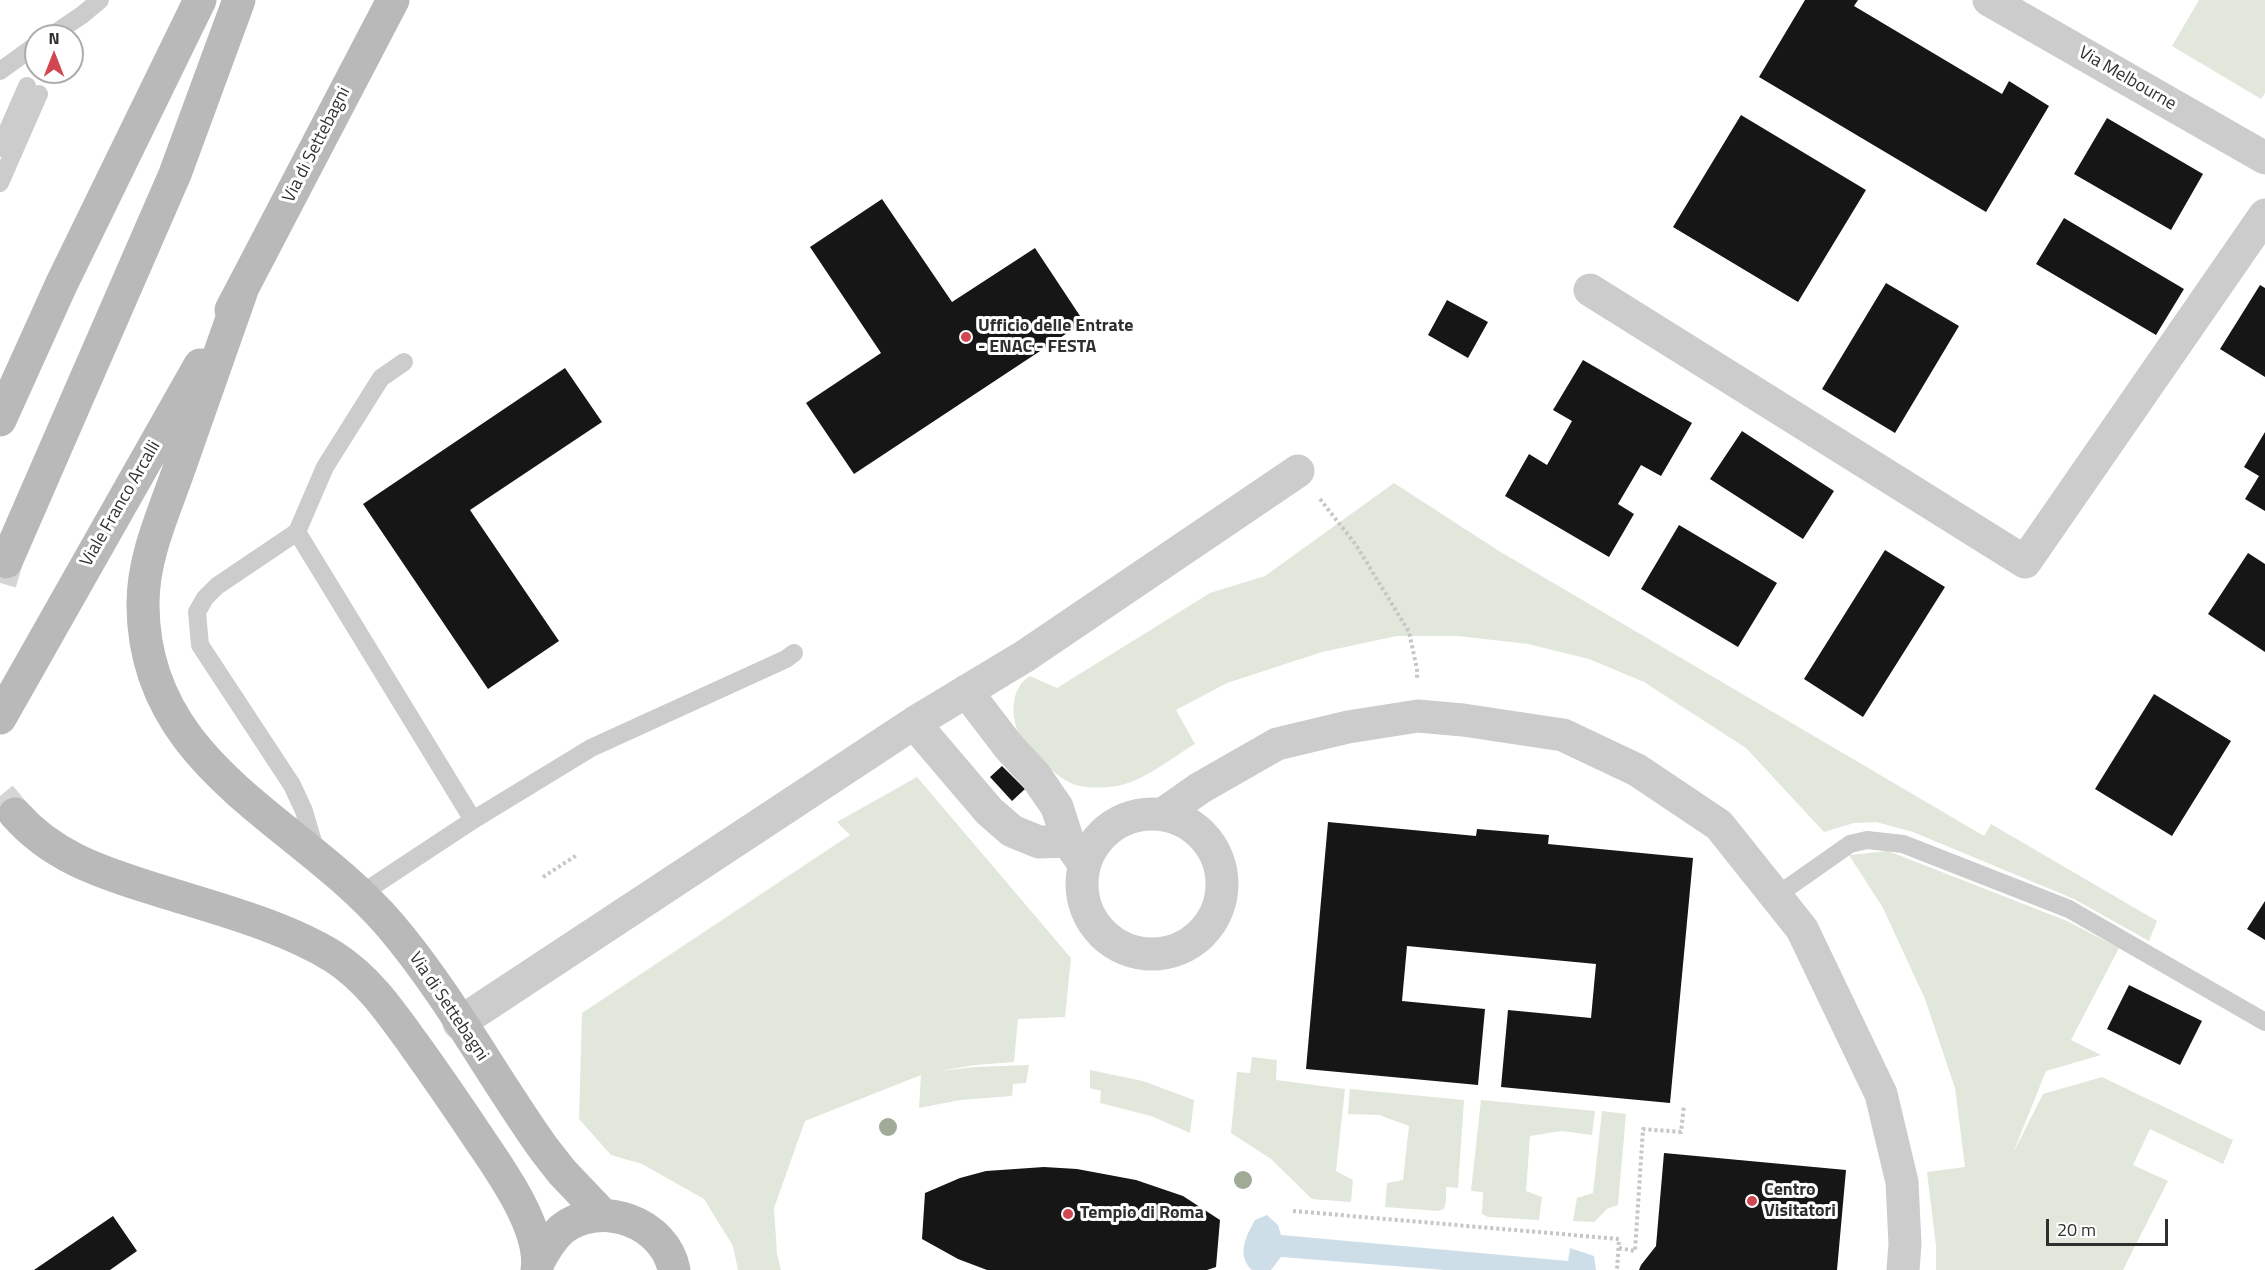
<!DOCTYPE html>
<style>
body{margin:0}
#map{position:relative;width:2265px;height:1270px;overflow:hidden;background:#fff;font-family:"Titillium Web",sans-serif}
canvas{display:block}
.north{position:absolute;left:24px;top:24px;width:60px;height:60px;box-sizing:border-box;background:#fff;border:2px solid #acacac;border-radius:50%;rotate:0deg;font-size:16px;font-weight:700;line-height:24px;text-align:center;color:#2f2f2f}
.north::after{content:'';display:block;margin:auto;width:21px;height:27px;background:#d04752;clip-path:polygon(50% 0,100% 100%,50% 72%,0 100%)}
.scale{position:absolute;left:2046px;top:1219px;width:122px;height:27px;box-sizing:border-box;border:3px solid #2f2f2f;border-top:0;padding-left:8px;font-size:18px;line-height:21px;white-space:nowrap;color:#2f2f2f;-webkit-text-stroke:4px #fff;paint-order:stroke}
</style>
<div id="map">
<canvas width="2265" height="1270"></canvas>
<div class="north">N</div>
<div class="scale">20 m</div>
</div>
<script>
const ctx = document.querySelector('canvas').getContext('2d');
ctx.lineJoin = 'round';
function fillPath(path, color) { ctx.fillStyle = color; ctx.fill(path, 'evenodd'); }
function stroke(path, color, width, dash) { ctx.strokeStyle = color; ctx.lineWidth = width; ctx.lineCap = dash ? 'butt' : 'round'; ctx.setLineDash(dash || []); ctx.stroke(path); }
function drawText(font, color, halo, rows, align = 'center') {
  ctx.font = font + ' "Titillium Web",sans-serif'; ctx.lineWidth = 6; ctx.setLineDash([]); ctx.textBaseline = 'middle'; ctx.strokeStyle = halo; ctx.fillStyle = color; for (const [text, x, y, turn = 0] of rows) {
    ctx.save(); ctx.translate(x, y); ctx.rotate((+turn || 0) * Math.PI / 180); ctx.textAlign = isNaN(turn) ? turn : align; if (halo) ctx.strokeText(text, 0, 0); ctx.fillText(text, 0, 0); ctx.restore();
  }
}
fillPath(new Path2D(`
 M2199 0H2265V93L2261 99 2172 46Z
 M1394 483 1499 551 1984 836 1991 824 2157 921 2149 941 2074 899 1913 832 1876 822 1854 823 1824 832 1746 748 1644 682 1589 659 1528 644 1458 636H1397L1322 652 1227 683 1176 710 1195 744C1168 760 1140 785 1109 787 1099 788 1086 788 1076 785 1060 781 1025 749 1019 734 1010 714 1011 688 1030 676L1057 688 1210 593 1265 576Z
 M917 777 1071 958 1065 1017 1018 1019 1014 1062 975 1065 939 1071 974 1067 1029 1065 1026 1083 1013 1084 1012 1096 960 1100 919 1108 921 1075 805 1121 774 1208 777 1254 781 1270H738L733 1246 704 1199 642 1164 611 1155 579 1119 582 1013 850 835 837 822Z
 M1888 851 2067 921 2119 948 2071 1040 2101 1055 2046 1071 2013 1153 2043 1094 2102 1077 2233 1140 2223 1164 2150 1129 2133 1165 2168 1181 2123 1270H1936V1246L1927 1172 1965 1167 1955 1088 1925 999 1883 908 1849 855Z
 M1252 1057 1277 1060 1276 1080 1345 1089 1336 1171 1353 1180 1351 1202 1312 1199 1271 1159 1231 1133 1237 1072 1250 1073Z
 M1090 1070 1143 1081 1194 1100 1190 1133 1151 1116 1100 1103 1101 1091 1090 1088Z
 M1350 1089 1464 1100 1458 1188 1446 1187V1202L1444 1209 1438 1211 1385 1207 1387 1183 1403 1180 1409 1126 1379 1115 1348 1114Z
 M1481 1100 1595 1111 1592 1135 1561 1131 1530 1136 1526 1191 1542 1197 1539 1220 1488 1217 1482 1214 1483 1192 1471 1191Z
 M1602 1111 1626 1114 1618 1205 1607 1209 1594 1222 1573 1221 1577 1198 1593 1193Z`), '#e2e7dc');
fillPath(new Path2D(`
 M1267 1215 1278 1225 1281 1235 1568 1261 1570 1248 1594 1256 1596 1270H1445L1281 1257 1271 1270H1252C1236 1255 1246 1236 1255 1220Z`), '#cddee8');
fillPath(new Path2D(`
 M1805 0H1858L1854 6 2002 94 2009 81 2049 106 1986 212 1759 77Z
 M1741 115 1866 190 1798 302 1673 227Z
 M2107 118 2203 174 2171 230 2074 174Z
 M882 199 952 302 1035 248 1084 322 854 474 806 403 881 353 810 247Z
 M2064 218 2184 289 2156 335 2036 264Z
 M1886 283 1959 326 1895 433 1822 389Z
 M2260 285 2265 288V377L2220 349Z
 M1447 300 1488 322 1468 358 1428 335Z
 M1583 360 1692 423 1661 476 1641 465 1618 504 1634 514 1609 557 1505 496 1529 454 1547 465 1572 421 1553 410Z
 M565 368 602 422 470 510 559 641 488 689 363 504Z
 M1742 431 1834 491 1803 539 1710 479Z
 M2265 432V511L2245 499 2259 476 2244 467Z
 M1679 525 1777 583 1738 647 1641 589Z
 M1885 550 1945 587 1863 717 1804 679Z
 M2248 553 2265 564V652L2208 614Z
 M2154 694 2231 741 2172 836 2095 789Z
 M1002 766 1025 789 1012 801 990 777Z
 M1328 822 1476 836 1477 829 1549 835 1548 844 1693 858 1670 1103 1501 1087 1508 1010 1591 1018 1596 964 1407 946 1402 1001 1485 1009 1478 1085 1306 1069Z
 M2265 901V940L2247 929Z
 M2129 985 2202 1021 2180 1065 2107 1029Z
 M1664 1153 1846 1170 1837 1270H1639L1641 1265 1656 1246Z
 M1044 1167 1077 1169 1136 1180 1183 1196 1220 1220 1216 1267 1207 1270H987L958 1259 922 1239 925 1193 960 1178 986 1171Z
 M113 1216 137 1251 110 1270H34Z`), '#161616');
stroke(new Path2D(`
 M0 583 6 562
 M0 796 15 814`), '#d5d5d5', 33, [33, 16]);
stroke(new Path2D(`
 M1320 499 1356 545 1409 632 1417 669V680
 M543 877 577 855
 M1293 1211 1619 1239 1617 1270
 M1619 1248 1635 1251 1643 1129 1681 1132 1684 1105`), '#c6c6c6', 4, [3, 3]);
stroke(new Path2D(`
 M0 71 36 45
 M0 148 27 86
 M0 183 39 94
 M297 532 473 820
 M316 852 304 811 292 785 200 645 197 612 205 598 217 586 297 532 325 467 381 378 404 362
 M361 894 473 820 591 748 786 659 794 653
 M1776 896 1850 844 1867 840 1903 844 2069 909 2265 1022`), '#ccc', 18);
stroke(new Path2D(`
 M1989 0 2265 158
 M1590 290 2025 562 2265 215
 M966 691 1009 747 1035 775 1057 807 1068 841 1084 864
 M914 723 989 811 1012 831 1039 842 1068 841
 M1082 884a70 70 0 1 1 140 0a70 70 0 1 1-140 0Z
 M1163 814 1200 788 1277 744 1348 727 1418 716 1463 720 1563 735 1637 770 1719 825 1802 929 1881 1094 1902 1182 1905 1244 1903 1270
 M459 1023 914 723 1025 656 1298 471`), '#ccc', 33);
stroke(new Path2D(`
 M242 290C221 350 200 410 179 469 164 512 143 557 143 603 142 767 298 818 390 925 448 993 492 1076 544 1149L562 1172 603 1215
 M231 310 393 0
 M0 420 61 285 200 0
 M6 562 175 174 239 0
 M0 718 200 365
 M15 814C51 855 97 871 148 887 207 906 281 924 334 957 368 979 390 1011 413 1043 436 1075 458 1107 480 1140 502 1172 543 1230 537 1270
 M538 1263C544 1251 551 1239 562 1229 600 1199 665 1222 674 1270`), '#b9b9b9', 33);
stroke(new Path2D(`
 M51 36 82 15 100 0`), '#ccc', 18);
ctx.fillStyle = '#a0aa97';
for (const [x, y] of [
 [888,1127],
 [1243,1180]
]) { ctx.beginPath(); ctx.arc(x, y, 9, 0, 2 * Math.PI); ctx.fill(); }
for (const [x, y, r, color] of [
 [966,337,6,"#d04752"],
 [1752,1201,6,"#d04752"],
 [1068,1214,6,"#d04752"]
]) { const dot = new Path2D(); dot.arc(x, y, r, 0, 2 * Math.PI); ctx.fillStyle = color; ctx.fill(dot); stroke(dot, '#fff', 2); }
drawText('18px', '#2f2f2f', '#fff', [
 ["Via Melbourne",2127,79,30],
 ["Via di Settebagni",317,145,-63],
 ["Viale Franco Arcalli",121,504,-60],
 ["Via di Settebagni",448,1007,56]
]);
drawText('bold 18px', '#2f2f2f', '#fff', [
 ["Ufficio delle Entrate",978,327],
 ["- ENAC - FESTA",978,348],
 ["Centro",1764,1191],
 ["Visitatori",1764,1212],
 ["Tempio di Roma",1080,1214]
], 'left');
</script>
